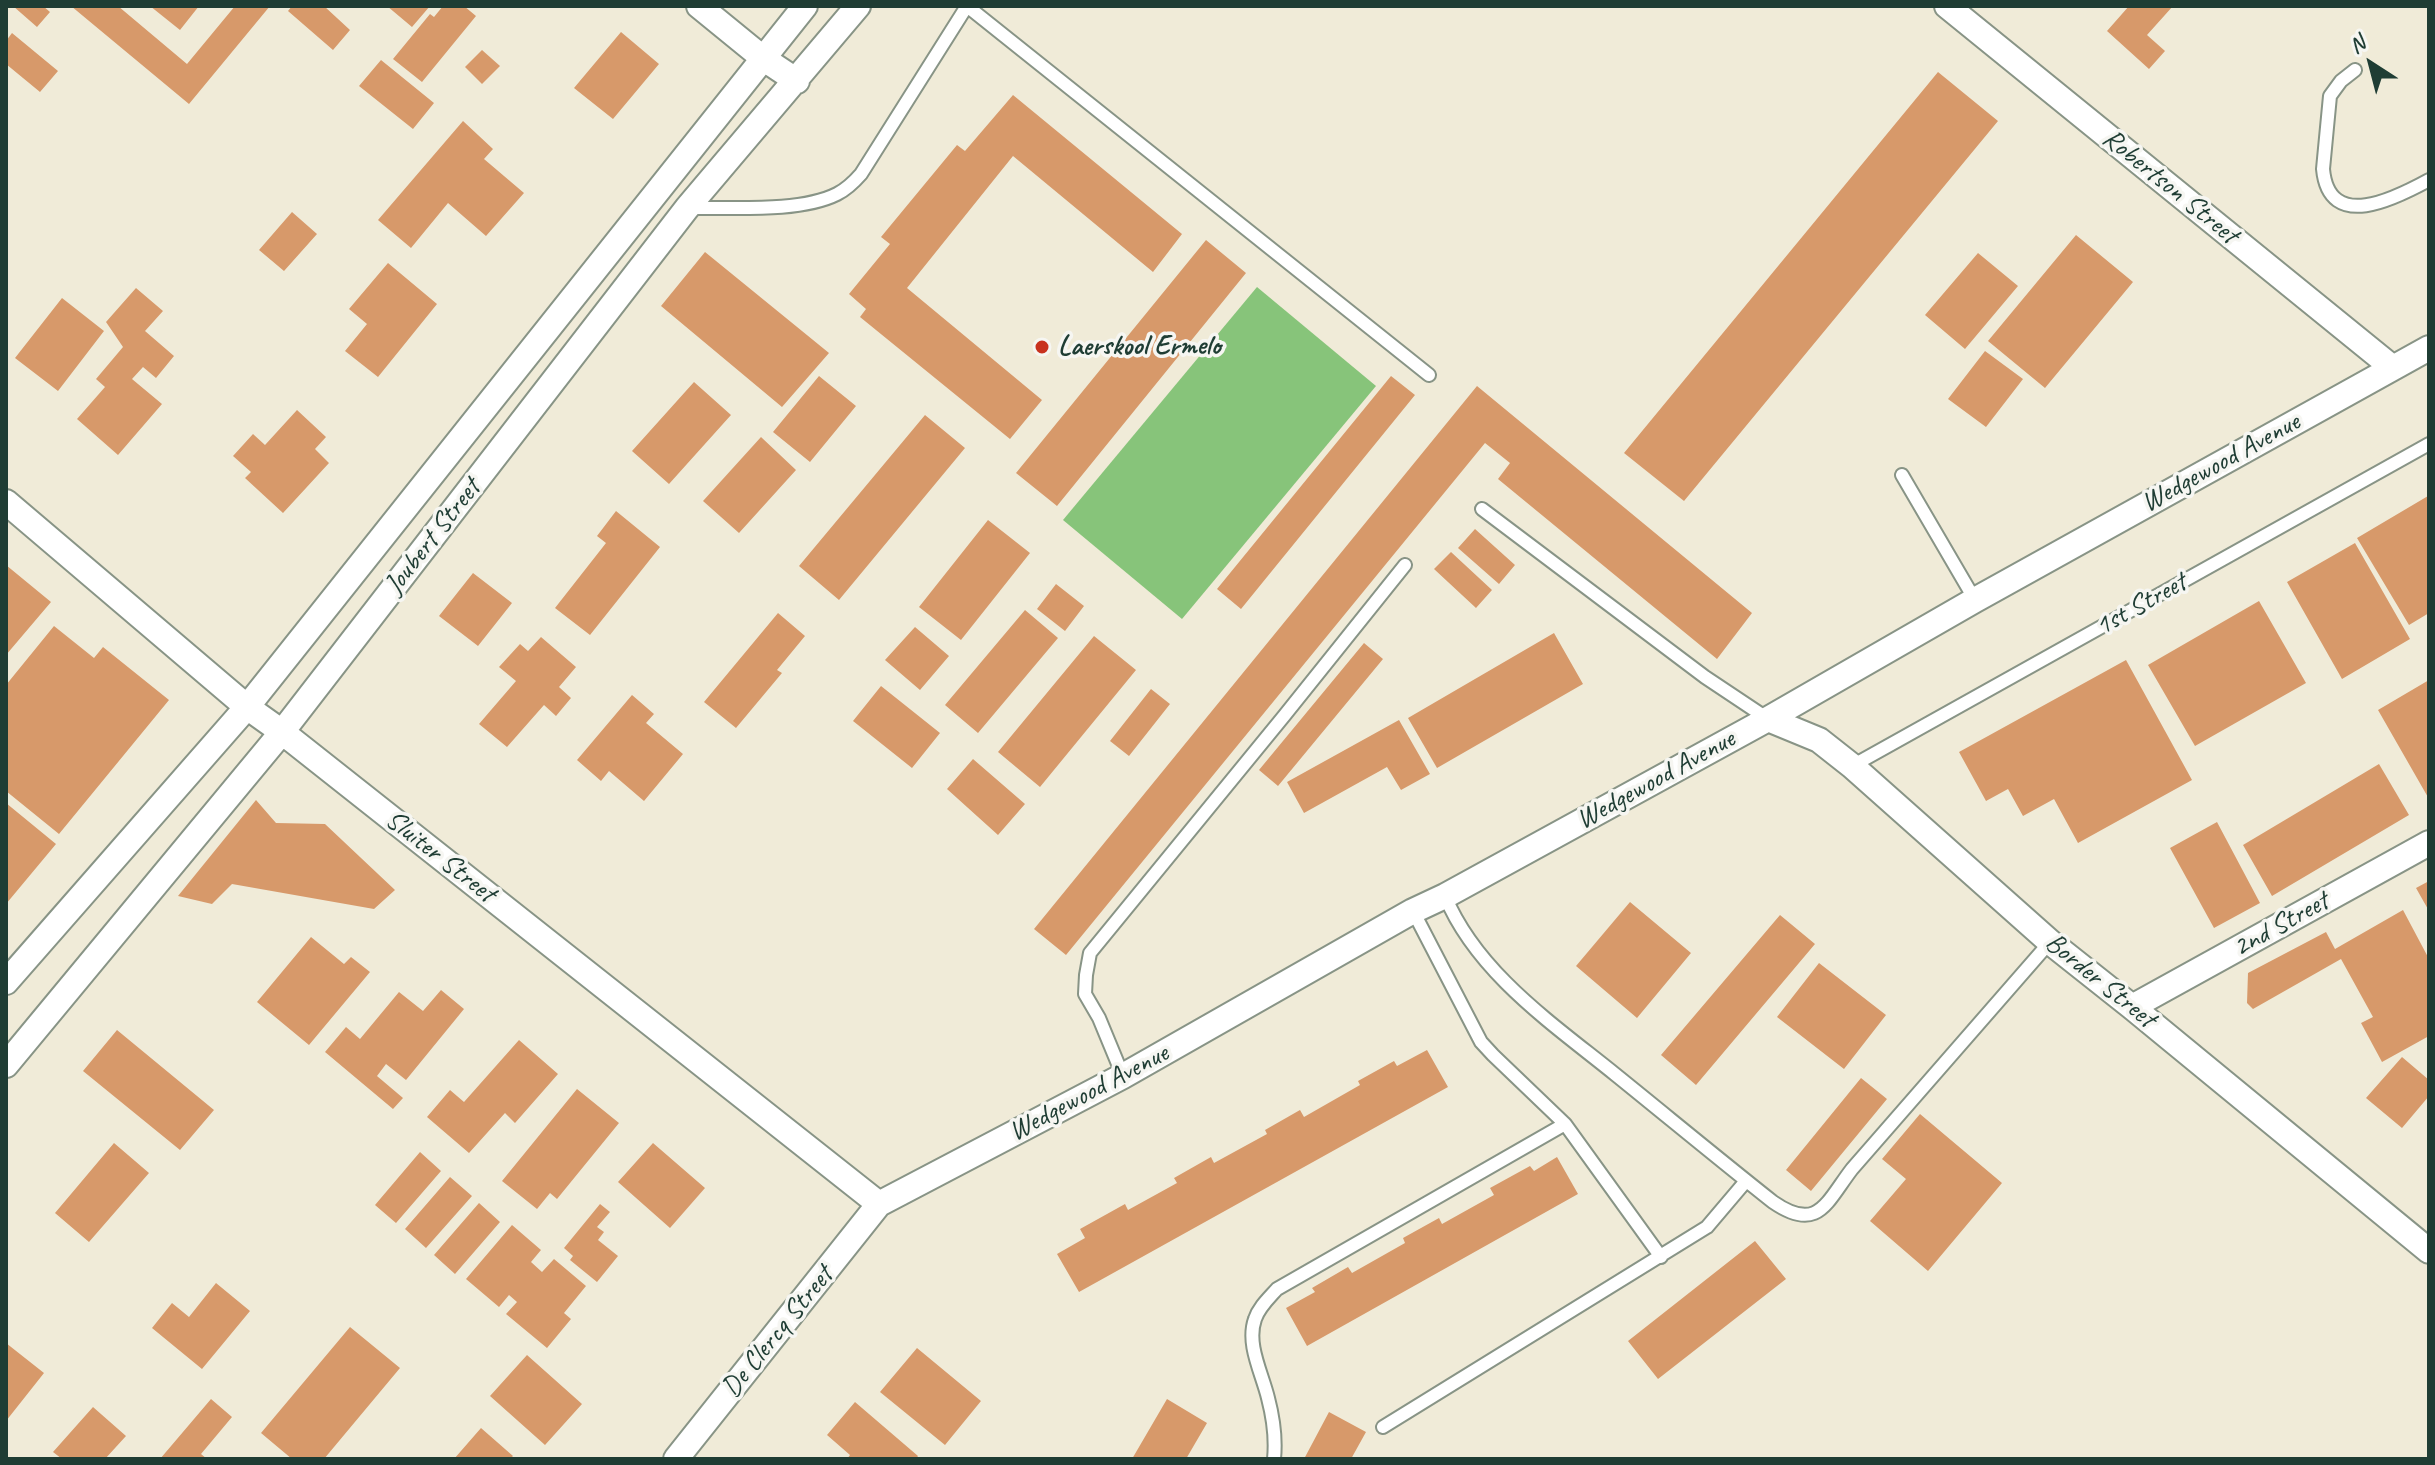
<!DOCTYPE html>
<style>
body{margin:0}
#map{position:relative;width:2435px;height:1465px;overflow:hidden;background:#f0ebd8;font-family:Caveat,sans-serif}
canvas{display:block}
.frame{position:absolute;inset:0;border:8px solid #1f3d34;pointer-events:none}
.north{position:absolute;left:2331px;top:24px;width:80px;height:80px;-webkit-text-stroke:6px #f6f6f2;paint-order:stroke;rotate:324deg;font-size:22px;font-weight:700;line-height:32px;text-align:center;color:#1f3d34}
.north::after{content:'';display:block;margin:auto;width:28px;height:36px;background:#1f3d34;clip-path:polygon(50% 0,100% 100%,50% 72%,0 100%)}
</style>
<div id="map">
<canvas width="2435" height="1465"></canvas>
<div class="frame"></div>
<div class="north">N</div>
</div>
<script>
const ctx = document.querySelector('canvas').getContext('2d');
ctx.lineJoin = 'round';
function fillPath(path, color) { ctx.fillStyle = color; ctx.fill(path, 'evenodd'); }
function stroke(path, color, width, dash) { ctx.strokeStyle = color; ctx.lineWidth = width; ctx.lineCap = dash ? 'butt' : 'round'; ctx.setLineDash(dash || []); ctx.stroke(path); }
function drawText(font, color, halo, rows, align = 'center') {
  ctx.font = font + ' Caveat,sans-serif'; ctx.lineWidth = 7; ctx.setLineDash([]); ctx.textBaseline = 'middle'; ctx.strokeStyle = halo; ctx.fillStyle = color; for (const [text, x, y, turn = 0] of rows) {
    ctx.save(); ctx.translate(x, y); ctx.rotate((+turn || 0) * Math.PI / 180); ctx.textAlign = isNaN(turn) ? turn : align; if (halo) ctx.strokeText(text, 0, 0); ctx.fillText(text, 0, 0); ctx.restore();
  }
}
fillPath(new Path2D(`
 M1257 287 1376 386 1182 619 1063 520Z`), '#87c47a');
fillPath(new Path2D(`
 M13 6H43L50 12 37 27Z
 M71 6H118L187 64 235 6H270L189 104Z
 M150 6H199L180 30Z
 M292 6H324L350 30 333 50 288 11Z
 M387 6H430L412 27Z
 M443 6H464L476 16 422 82 393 59 430 14 434 17Z
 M2129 6H2173L2147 35 2165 51 2149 69 2107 31Z
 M621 32 659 64 613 119 574 88Z
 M12 33 58 71 40 92 6 64V41Z
 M482 50 500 66 482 84 465 67Z
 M381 60 434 103 413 129 359 86Z
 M1938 72 1998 121 1684 501 1624 453Z
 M1013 95 1182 234 1153 272 1013 156 907 288 1042 400 1010 439 860 317 866 309 849 294 890 244 881 237 957 145 965 151Z
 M463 121 493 149 484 159 524 193 486 236 448 203 411 248 378 220Z
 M292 212 317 234 284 271 259 250Z
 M2076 235 2133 282 2045 388 1988 341Z
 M1206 240 1246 273 1057 506 1016 473Z
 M705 252 829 353 782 407 661 306Z
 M1978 253 2018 286 1965 349 1925 315Z
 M388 263 437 304 378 377 345 351 367 324 349 309Z
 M136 288 163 311 145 331 174 356 156 378 143 367 132 379 162 404 118 455 77 419 105 387 96 379 123 347 106 322Z
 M62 298 104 331 58 391 15 358Z
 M1985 351 2023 379 1986 427 1948 399Z
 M819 376 856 406 810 462 773 432Z
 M1391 376 1415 395 1241 609 1217 589Z
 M694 382 731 415 669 484 632 451Z
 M1477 386 1752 613 1717 659 1498 479 1510 463 1485 443 1066 955 1034 929Z
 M297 410 326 437 315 449 329 463 283 513 245 478 251 472 233 456 253 434 265 445Z
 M925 415 965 448 839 600 799 566Z
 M761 437 796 470 739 533 703 501Z
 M2428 496 2429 613 2409 625 2357 538Z
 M616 511 660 547 590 635 555 608 606 543 597 536Z
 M988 520 1030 553 961 640 919 607Z
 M1475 529 1515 565 1499 584 1458 548Z
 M2355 543 2410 639 2342 679 2287 582Z
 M1451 552 1492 590 1476 608 1434 569Z
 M6 565 51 602 6 655Z
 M473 573 512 603 478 646 439 616Z
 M1056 584 1084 606 1065 631 1037 609Z
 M2259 601 2306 683 2195 746 2148 665Z
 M1025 610 1058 638 978 733 945 705Z
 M778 613 805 636 777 670 782 673 736 728 704 702Z
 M54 626 94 658 103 647 169 700 59 834 6 791V685Z
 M915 627 949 656 920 690 885 660Z
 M1554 633 1583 684 1437 768 1408 718Z
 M1094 636 1136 670 1040 787 998 752Z
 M541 637 576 667 559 687 571 698 556 716 544 705 507 747 479 724 516 681 499 667 520 644 528 651Z
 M1364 643 1383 659 1278 786 1259 770Z
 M2126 660 2192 780 2078 843 2054 799 2023 816 2008 789 1986 801 1959 752Z
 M2429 680V799L2378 710Z
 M881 686 940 733 912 768 853 721Z
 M1151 689 1170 704 1129 756 1110 741Z
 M632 695 654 714 646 723 683 754 644 801 609 771 601 781 577 760Z
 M1399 720 1430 774 1401 790 1387 767 1304 813 1287 782Z
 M973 759 1025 804 998 835 947 789Z
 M2379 764 2409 815 2272 896 2243 845Z
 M256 800 276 823 325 824 395 890 374 909 232 884 212 904 178 896Z
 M6 803 56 844 6 904Z
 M2217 822 2260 903 2214 928 2170 848Z
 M2429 881V911L2416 888Z
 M1630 902 1691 953 1637 1018 1576 966Z
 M2403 910 2429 959V1036L2382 1062 2361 1023 2373 1017 2341 959 2253 1009 2247 1003 2248 973 2326 932 2335 949Z
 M1780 915 1815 944 1696 1085 1661 1055Z
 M311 937 344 964 351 957 370 972 309 1045 257 1002Z
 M1819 963 1886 1015 1844 1069 1777 1017Z
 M441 990 464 1009 406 1080 386 1064 377 1076 403 1098 393 1109 325 1052 346 1027 360 1039 399 992 423 1011Z
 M117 1030 214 1110 180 1150 83 1071Z
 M519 1040 558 1074 515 1123 505 1113 469 1153 427 1117 450 1090 464 1102Z
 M1427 1050 1448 1087 1079 1292 1057 1254 1085 1238 1080 1229 1125 1204 1128 1210 1177 1183 1174 1178 1211 1157 1214 1163 1267 1134 1265 1130 1300 1110 1304 1117 1360 1085 1358 1081 1394 1061 1397 1066Z
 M2402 1057 2429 1080V1096L2402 1128 2366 1098Z
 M1861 1078 1887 1099 1811 1191 1786 1170Z
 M577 1089 619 1123 557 1199 550 1193 537 1209 502 1181Z
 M1920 1114 2002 1183 1928 1271 1870 1221 1906 1179 1882 1159Z
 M114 1143 149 1173 89 1242 55 1213Z
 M653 1143 705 1188 670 1228 618 1182Z
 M420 1152 441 1171 396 1223 375 1205Z
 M1557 1157 1578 1194 1307 1346 1286 1308 1315 1292 1312 1288 1348 1267 1352 1273 1405 1243 1403 1238 1439 1218 1442 1224 1494 1195 1490 1188 1530 1166 1534 1171Z
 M450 1177 472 1196 426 1248 405 1229Z
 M479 1203 500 1222 455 1274 434 1255Z
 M600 1204 610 1212 597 1227 604 1232 598 1240 618 1256 597 1282 570 1260 573 1256 564 1248Z
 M512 1225 541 1250 531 1262 542 1272 554 1259 586 1286 564 1313 571 1319 547 1348 506 1314 517 1302 509 1295 499 1307 466 1279Z
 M1755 1241 1786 1279 1658 1379 1628 1341Z
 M216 1283 250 1311 202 1369 152 1328 172 1303 189 1317Z
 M350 1327 400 1368 324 1459H292L261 1433Z
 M6 1343 44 1373 6 1421Z
 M917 1348 981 1401 945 1445 880 1392Z
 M527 1355 582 1404 545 1445 490 1396Z
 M211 1399 232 1417 201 1454 207 1459H160Z
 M1167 1399 1207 1423 1186 1459H1132Z
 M855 1402 918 1456 916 1459H847L850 1455 827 1435Z
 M93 1407 126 1436 105 1459H62L53 1452Z
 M1329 1412 1366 1432 1351 1459H1304Z
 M481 1428 513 1456 510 1459H454Z`), '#d7996a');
const service = new Path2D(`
 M967 6 1429 375
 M2355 70 2341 81 2330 96 2323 169C2329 233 2396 198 2429 180
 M688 208C731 207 799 213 837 194 847 189 854 182 861 174L967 6
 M1902 475 1975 600
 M1482 509 1705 677 1768 719
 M1852 766 2429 444
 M1445 896C1477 973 1553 1024 1616 1075 1668 1117 1720 1160 1773 1202 1818 1233 1826 1203 1852 1169L2050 942
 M1413 911 1481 1042 1493 1055 1565 1124 1661 1257
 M1123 1076 1099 1018 1085 994 1086 975 1090 953 1284 716 1405 565
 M1383 1427 1707 1227 1746 1181
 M1274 1459C1276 1439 1273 1417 1268 1398 1262 1373 1246 1344 1255 1319 1259 1307 1269 1298 1277 1289L1565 1124`);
const minor = new Path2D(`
 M699 6 764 59 797 81
 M1947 6 2393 368
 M6 502 247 707 282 732 879 1204
 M1768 719 1819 740 1852 766 2050 942 2132 1007 2429 1251
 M6 982 247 707 805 6
 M2132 1007 2429 843
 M6 1065 282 732 687 208 858 6
 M676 1459 879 1204 1123 1076 1413 911 1445 896 1768 719 1975 600 2429 348`);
stroke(service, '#889486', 16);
stroke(minor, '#889486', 28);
stroke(service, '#fff', 12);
stroke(minor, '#fff', 24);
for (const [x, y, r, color] of [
 [1042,347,8,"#c8321e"]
]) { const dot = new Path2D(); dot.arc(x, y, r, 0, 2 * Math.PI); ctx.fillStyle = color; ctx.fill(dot); stroke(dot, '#f6f6f2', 3); }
drawText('28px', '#1f3d34', '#f6f6f2', [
 ["Robertson Street",2170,187,39],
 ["Wedgewood Avenue",2221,463,-29],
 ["Joubert Street",433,537,-52],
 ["1st Street",2141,605,-29],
 ["Wedgewood Avenue",1656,780,-29],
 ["Sluiter Street",440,857,38],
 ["2nd Street",2281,925,-29],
 ["Border Street",2100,981,39],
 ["Wedgewood Avenue",1089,1093,-28],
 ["De Clercq Street",778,1332,-51]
]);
drawText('bold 28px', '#1f3d34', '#f6f6f2', [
 ["Laerskool Ermelo",1058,347]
], 'left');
</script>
